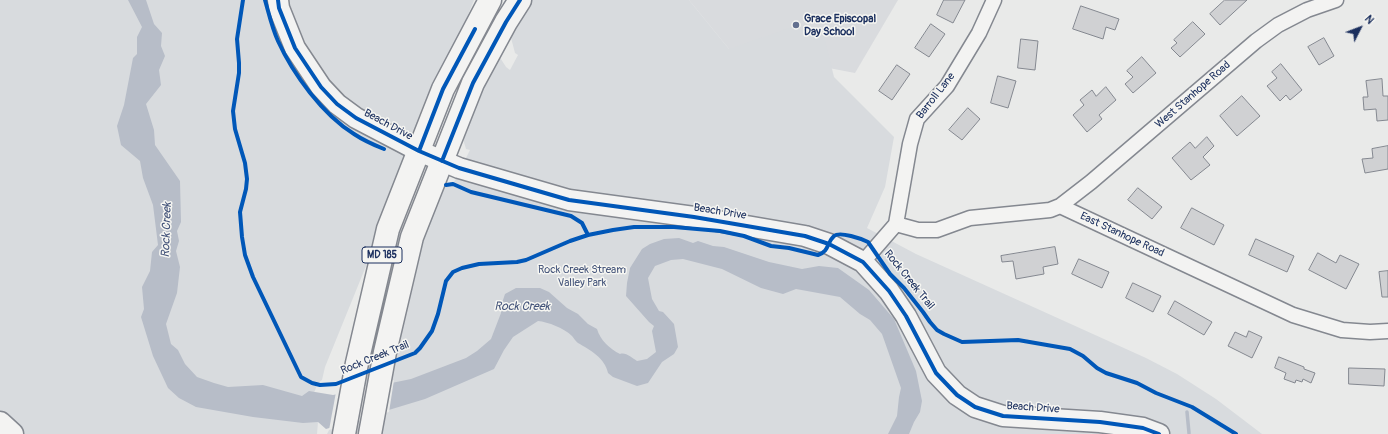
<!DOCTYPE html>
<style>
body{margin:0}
#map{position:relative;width:1388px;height:434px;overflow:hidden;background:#e9eae9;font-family:Pangolin,sans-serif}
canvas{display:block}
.north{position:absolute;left:1340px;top:8px;width:40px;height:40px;-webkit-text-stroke:3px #f6f6f2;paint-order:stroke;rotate:48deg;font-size:11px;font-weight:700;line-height:16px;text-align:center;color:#1b2f5e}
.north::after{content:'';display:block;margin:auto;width:14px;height:18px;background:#1b2f5e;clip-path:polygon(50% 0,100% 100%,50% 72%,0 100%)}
</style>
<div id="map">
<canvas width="1388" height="434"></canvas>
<div class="north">N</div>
</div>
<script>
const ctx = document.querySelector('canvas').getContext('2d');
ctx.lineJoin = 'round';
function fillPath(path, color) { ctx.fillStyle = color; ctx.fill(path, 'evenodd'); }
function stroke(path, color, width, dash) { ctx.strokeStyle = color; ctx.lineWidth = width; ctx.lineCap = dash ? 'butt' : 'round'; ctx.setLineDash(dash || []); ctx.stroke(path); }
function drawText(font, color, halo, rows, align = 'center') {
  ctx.font = font + ' Pangolin,sans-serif'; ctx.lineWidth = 3; ctx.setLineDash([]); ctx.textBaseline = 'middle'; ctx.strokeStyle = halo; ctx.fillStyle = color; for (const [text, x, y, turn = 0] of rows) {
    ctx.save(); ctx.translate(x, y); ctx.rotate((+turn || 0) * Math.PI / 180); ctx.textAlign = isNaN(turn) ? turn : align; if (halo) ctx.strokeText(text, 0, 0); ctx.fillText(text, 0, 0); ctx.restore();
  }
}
fillPath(new Path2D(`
 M689 0H898L855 73 729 49Z`), '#d9dbde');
fillPath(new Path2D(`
 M0 0H474L325 367 322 380 318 383 302 422H318L317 434H0Z
 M532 0H689L729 49 792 27 824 37 834 77 894 137 885 187 867 228 916 254 1146 358 1177 374 1216 399 1262 434H327L421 247 438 196 446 185 453 184 470 150 466 149 463 139 465 125 499 56 506 67 510 70 518 55 515 53 510 34Z`), '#d8dbde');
fillPath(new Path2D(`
 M128 0H146L154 24 162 33 161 46 165 56 159 70 161 85 146 104 154 130 155 145 180 181 181 222 177 231 179 241 176 251 180 267 177 293 166 324 171 344 178 350 185 364 197 377 214 383 228 387 263 385 302 396 309 391 333 395 411 379 466 358 477 351 491 339 501 313V306L505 294 516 288H540L549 292 567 308 578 314 588 324 597 329C600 340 610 349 620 354 626 352 632 358 637 361L647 359 656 352 652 331 654 326 649 322 626 296 627 283 630 268 642 249 650 244 664 239 679 238 693 243 698 241 713 246 724 247 769 262 802 269 819 266 838 268 869 290 894 319 916 371 922 401 920 412 914 422 909 434H888L897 416 899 397 901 388 882 334 870 320 860 314 840 297 796 289 783 294 761 288 722 269 683 259 671 260 655 266 648 278 652 299 659 311 663 312 674 324 678 347 674 354 662 362 648 383 637 386 613 377 608 373C605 358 590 350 578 343 575 341 574 338 572 336 564 328 548 322 538 321L513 337 504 350 494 369 425 399 326 429 318 422 303 423 253 417 196 407 179 398 168 388 153 356 141 317 144 309 142 287 150 271 152 252 158 245 153 205 143 178 140 161 121 145 117 126 124 105 133 58 137 54V37L142 27Z`), '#b7bdc8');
fillPath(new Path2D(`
 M394 380 389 412 329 430 336 392Z`), '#e9eae9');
stroke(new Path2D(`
 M1187 412 1189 433`), '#b7bdc8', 3.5);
const building = new Path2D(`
 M944 0H965L953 23 937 15Z
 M1225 0H1247L1220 25 1210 14Z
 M1081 6 1119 19 1115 30 1106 27 1103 39 1073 29Z
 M1193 22 1205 34 1180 57 1171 48 1177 43 1174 40Z
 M931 24 945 34 929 57 915 48Z
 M1324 38 1334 56 1319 65 1308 47Z
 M1021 39 1038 41 1035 70 1018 68Z
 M1142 57 1156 73 1133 93 1125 84 1133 77 1127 71Z
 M1281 64 1302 90 1290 100 1286 95 1280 101 1267 86 1277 78 1272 72Z
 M897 65 910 74 892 100 879 91Z
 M998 76 1016 81 1008 108 991 103Z
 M1382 79 1383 96H1388V120L1377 121 1376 109 1364 110 1363 97H1368L1366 81Z
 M1106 87 1116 100 1099 115 1102 119 1087 132 1073 115 1084 105 1080 100 1092 90 1096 96Z
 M1242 96 1260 116 1237 136 1220 116Z
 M968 108 980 119 962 140 949 130Z
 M1207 137 1214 146 1203 157 1210 165 1191 180 1172 158 1190 142 1195 148Z
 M1388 146V169L1365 173 1362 159 1373 158 1372 149Z
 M1138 188 1162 207 1152 219 1128 200Z
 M1192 208 1224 225 1214 245 1181 228Z
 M1256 239 1294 256 1287 272 1249 255Z
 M1055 247 1058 264 1043 267 1044 274 1016 279 1013 261 1002 262 1001 256Z
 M1318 253 1336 263 1340 255 1359 264 1346 289 1309 270Z
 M1079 259 1109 272 1102 288 1072 274Z
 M1388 271V297H1382L1379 272Z
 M1133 283 1161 296 1153 312 1126 298Z
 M1175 301 1212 322 1204 335 1168 314Z
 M1249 331 1262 337 1252 358 1228 346 1235 332 1246 337Z
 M1279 357 1304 367V369L1315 373 1311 383 1303 379 1302 382 1296 380 1295 383 1284 379 1286 373 1275 368Z
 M1349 368 1385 369 1384 386 1349 384Z`);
fillPath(building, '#d0d1d3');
stroke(building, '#848890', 1);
const street = new Path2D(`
 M1060 206 1091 182 1256 41 1278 25 1307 10 1336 0
 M896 224 910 144 917 119 947 86 979 33 994 0
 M863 262 896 224 918 230H937L970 218 1050 210 1060 206 1293 315 1342 330 1370 332 1388 331`);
const secondary = new Path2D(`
 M278 0 279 8 295 48 321 87 337 104 356 118 419 151 459 168 569 200 694 217 805 236 829 244 863 262 889 291 906 316 936 373 957 395 975 407 1003 416 1100 422 1143 428 1159 434`);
const primary = new Path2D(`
 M344 434 357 363 388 229 443 89 490 0
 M370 434 385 352 412 237 473 83 506 22 520 0`);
const highway = new Path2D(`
 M0 423 12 434`);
stroke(street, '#848890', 17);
stroke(secondary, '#848890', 23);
stroke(primary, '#848890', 25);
stroke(highway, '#848890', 25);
stroke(street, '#f3f3f2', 14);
stroke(secondary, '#f3f3f2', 20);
stroke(primary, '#f3f3f2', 22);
stroke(highway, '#f3f3f2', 22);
stroke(new Path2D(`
 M243 0 237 39 239 63V73L233 111 235 129 245 163 247 179 246 189 240 212 242 237 245 255 253 277 301 377 312 383 320 385 336 384 415 353 420 348 432 331 438 314 446 281 453 272 462 268 479 264 517 262 526 260 570 241 588 235 613 230 634 227H674L720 231 744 236 771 246 789 248 818 255C830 251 826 243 834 236 840 231 862 239 868 242L890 274 904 288 923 312 930 322 937 330 944 334 962 342 1018 340 1070 349 1083 356 1097 368 1106 373 1137 383 1156 393 1192 407 1236 434
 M265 0C269 14 272 28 278 41 293 74 323 115 354 134 363 140 374 145 384 149
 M278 0 279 8 295 48 321 87 337 104 356 118 419 151 459 168 569 200 694 217 805 236 829 244 863 262 889 291 906 316 936 373 957 395 975 407 1003 416 1100 422 1143 428 1159 434
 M419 151 443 89 475 29
 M442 161 473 83 506 22 520 0
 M446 185 453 184 471 192 571 216 582 223 588 235`), '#0057b8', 4);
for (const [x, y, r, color] of [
 [796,25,4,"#63708f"]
]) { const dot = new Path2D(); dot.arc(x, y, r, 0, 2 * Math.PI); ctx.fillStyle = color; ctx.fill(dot); stroke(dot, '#f6f6f2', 1.5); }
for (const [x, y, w] of [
 [382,255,40]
]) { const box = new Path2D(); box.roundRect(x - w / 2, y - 8, w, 16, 3); ctx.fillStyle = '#f6f6f2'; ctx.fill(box); stroke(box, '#1b2f5e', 1); }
drawText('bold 10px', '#1b2f5e', null, [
 ["MD 185",382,255]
]);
drawText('bold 11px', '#1b2f5e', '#f6f6f2', [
 ["Grace Episcopal",804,19],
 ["Day School",804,32]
], 'left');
drawText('11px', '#1b2f5e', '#f6f6f2', [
 ["West Stanhope Road",1193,95,-41],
 ["Barroll Lane",936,96,-52],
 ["Beach Drive",388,125,28],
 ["Beach Drive",720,212,9],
 ["East Stanhope Road",1122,235,25],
 ["Rock Creek Trail",909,280,51],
 ["Rock Creek Trail",375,358,-22],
 ["Beach Drive",1033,408,4]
]);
drawText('11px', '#47577c', '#f6f6f2', [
 ["Rock Creek Stream",582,270],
 ["Valley Park",582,283]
]);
drawText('italic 12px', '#44547a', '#f6f6f2', [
 ["Rock Creek",167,230,-88],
 ["Rock Creek",522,307]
]);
</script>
